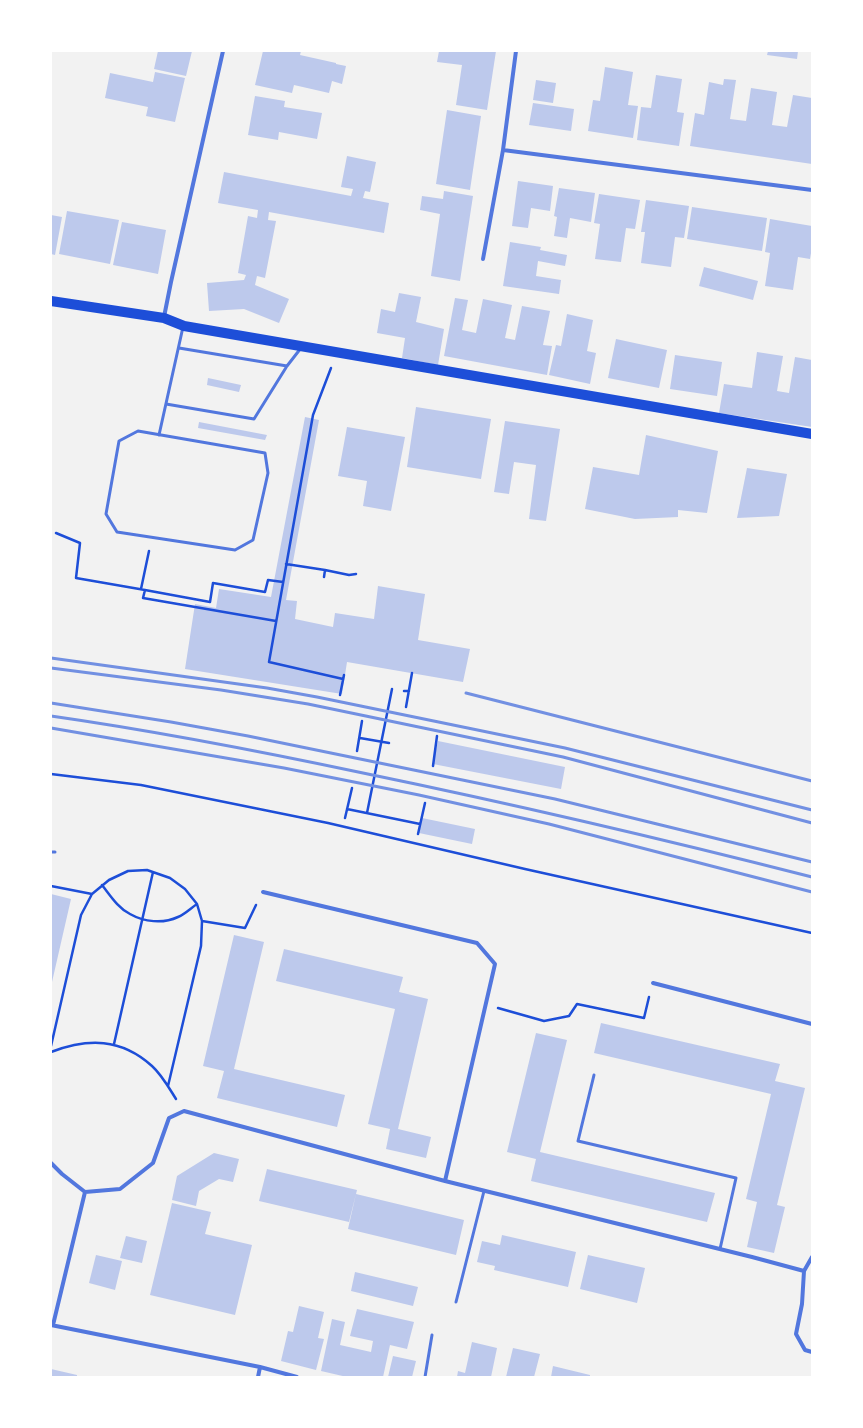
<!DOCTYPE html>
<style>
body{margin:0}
#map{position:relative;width:863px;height:1428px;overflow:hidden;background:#f2f2f2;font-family:"Work Sans",sans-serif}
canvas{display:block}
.frame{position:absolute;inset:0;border:52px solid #fff;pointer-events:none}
</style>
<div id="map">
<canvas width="863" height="1428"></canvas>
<div class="frame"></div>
</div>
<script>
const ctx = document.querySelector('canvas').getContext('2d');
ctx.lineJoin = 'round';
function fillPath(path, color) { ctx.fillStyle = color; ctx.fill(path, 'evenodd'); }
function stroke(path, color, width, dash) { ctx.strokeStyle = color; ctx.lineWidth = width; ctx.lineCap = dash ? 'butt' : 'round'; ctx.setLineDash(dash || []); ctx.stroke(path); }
fillPath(new Path2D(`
 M158 51H192L186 76 154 69Z
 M263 51H301L300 55 336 63V64L346 66 342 84 332 81 329 93 294 85 292 93 255 85Z
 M439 51H496L487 110 456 105 462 65 437 62Z
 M768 51H798L797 59 767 55Z
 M605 67 633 72 628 105 638 106 633 138 588 131 593 100 600 101Z
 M155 72 185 78 175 122 146 116 148 107 105 98 110 73 153 82Z
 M656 75 682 79 677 112 684 113 679 146 637 140 641 107 651 108Z
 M724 79 736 80 730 119 746 121 751 88 777 92 772 125 787 127 793 95 812 98V164L690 146 695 113 704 115 709 82 723 85Z
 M536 80 556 83 553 103 533 100Z
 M255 96 285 101 284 107 322 113 317 139 279 132 278 140 248 135Z
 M533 103 574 109 571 131 529 125Z
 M447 110 481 116 470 190 436 184Z
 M347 156 376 162 370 192 365 191 363 198 389 203 384 233 269 212 268 220 276 221 265 278 257 276 255 285 289 299 279 323 244 309 209 311 207 283 244 280 246 275 238 273 248 216 257 218 258 210 218 203 224 172 351 196 353 189 341 187Z
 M518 181 553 186 550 211 531 208 528 228 512 226Z
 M559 188 595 193 591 222 570 218 567 238 554 236 557 217 554 216Z
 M444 191 473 196 460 281 431 276 440 214 420 210 422 196 443 199Z
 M599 194 640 200 635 229 626 228 621 262 595 259 600 224 594 223Z
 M646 200 689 206 684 238 675 237 671 267 641 263 645 232H641Z
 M692 207 767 218 762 251 687 239Z
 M67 211 119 220 110 264 59 254Z
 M51 215 62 217 55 255 51 254Z
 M770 219 812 226V247L810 259 798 257 793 290 765 286 770 253 765 252Z
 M122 222 166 230 158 274 113 265Z
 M510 242 541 247 540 250 567 255 565 266 538 261 536 276 561 280 559 294 503 286Z
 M704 267 758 281 753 300 699 286Z
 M399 293 421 297 416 322 444 329 438 365 402 358 405 338 377 333 381 309 395 312Z
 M455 298 468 300 462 330 476 333 483 299 512 305 505 338 515 340 522 306 550 311 543 345 552 346 547 375 444 356Z
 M567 314 593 320 587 351 596 353 590 384 549 375 556 345 561 346Z
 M616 339 667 350 659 388 608 378Z
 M757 352 783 356 777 391 789 393 795 357 812 360V427L719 413 724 384 752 388Z
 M675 355 722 362 717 396 670 389Z
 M208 378 241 385 239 392 207 385Z
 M416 407 491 419 481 479 407 467Z
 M305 417 319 420 286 600 297 601 295 619 333 627 335 613 374 619 378 586 425 594 418 640 470 649 463 682 347 662 342 694 185 669 195 604 216 608 219 589 271 597Z
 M505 421 560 429 546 521 529 519 536 465 514 462 509 494 494 492Z
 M199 422 267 435 265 440 198 428Z
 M347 427 405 437 391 511 363 506 367 481 338 476Z
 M646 435 718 451 707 513 678 510V517L635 519 585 509 593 467 639 475Z
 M747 468 787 474 779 516 737 518Z
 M438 741 565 767 561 789 433 764Z
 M422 818 475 829 472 844 419 833Z
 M51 894 71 899 52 982H51Z
 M234 935 264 942 234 1069 345 1095 337 1127 217 1098 224 1071 203 1066Z
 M284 949 403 977 399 992 428 999 398 1129 431 1137 426 1158 386 1149 390 1129 368 1124 395 1009 276 981Z
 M601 1023 780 1064 775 1081 805 1088 777 1205 785 1207 774 1253 747 1247 757 1202 746 1199 771 1094 594 1053Z
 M536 1033 567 1040 540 1152 715 1193 707 1222 531 1181 536 1159 507 1152Z
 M214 1153 239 1159 233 1182 219 1179 199 1191 196 1206 172 1200 177 1176Z
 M267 1169 357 1190 349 1222 259 1201Z
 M356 1194 464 1220 456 1255 348 1229Z
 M172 1203 211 1212 205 1234 252 1245 235 1315 150 1295Z
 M502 1235 576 1252 568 1287 494 1270 495 1266 477 1262 482 1241 500 1245Z
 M126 1236 147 1241 142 1263 120 1258Z
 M96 1255 122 1261 115 1290 89 1283Z
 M588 1255 645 1268 637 1303 580 1289Z
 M355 1272 418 1287 413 1306 351 1291Z
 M299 1306 324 1312 318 1338 324 1339 316 1370 281 1361 288 1331 293 1332Z
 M357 1309 414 1322 407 1349 390 1345 383 1377H347L321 1371 332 1319 345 1322 340 1345 371 1352 373 1341 350 1336Z
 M472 1342 497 1348 491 1377H457L458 1371 465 1373Z
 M513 1348 540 1354 534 1377H506Z
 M393 1356 416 1361 412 1377H388Z
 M553 1366 590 1375V1377H551Z
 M51 1369 77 1375V1377H51Z`), '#bdc9ec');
stroke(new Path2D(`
 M331 368 313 415 269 662 343 679
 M56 533 80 543 76 578 145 590
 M286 564 325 570
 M324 577 325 570 349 575 356 574
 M141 589 149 551
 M276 621 143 598 145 590 210 602 213 583 265 592 268 580 283 582
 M404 691H409
 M340 695 344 675
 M406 707 412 673
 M360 738 389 743
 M357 751 362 721
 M433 766 437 736
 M51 774 141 785 328 823 525 869 812 933
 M347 809 420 824
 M367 813 392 689
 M345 818 352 788
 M418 834 425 803
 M102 885C110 895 118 908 130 914 144 922 163 924 178 917 185 914 191 908 197 904
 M51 886 92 894
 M202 921 245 928 256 905
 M498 1008 544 1021 569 1016 577 1004 644 1018 649 997
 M114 1044 153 872
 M51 1046 81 915 92 894 109 880 128 871 147 870 170 878 185 889 197 904 202 921 201 946 168 1086
 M51 1052C88 1038 121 1038 152 1066 162 1075 169 1088 176 1099`), '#1d4ed8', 2.5);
stroke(new Path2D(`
 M179 348 287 366
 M166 404 254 419 287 366 301 348
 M138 431 265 453 268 473 253 540 235 550 117 532 106 514 119 441Z
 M159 435 183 327
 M51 852H55
 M594 1075 578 1141 736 1178 720 1249
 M456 1302 484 1191
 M425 1377 432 1335`), '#5277de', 3);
stroke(new Path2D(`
 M503 150 812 190
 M483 259 503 150 516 51
 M164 317 171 282 223 51
 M263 892 477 943 495 964 445 1181
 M653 983 812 1024
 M51 1163 62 1174 85 1192
 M804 1271 812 1257
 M51 1325 260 1367 297 1377
 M53 1325 85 1192 120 1189 153 1163 169 1118 184 1111 445 1181 752 1257 804 1271 802 1304 796 1334 805 1350 812 1352
 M258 1377 260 1367`), '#5277de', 4);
stroke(new Path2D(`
 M51 301 164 318 184 326 812 434`), '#1d4ed8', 10);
stroke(new Path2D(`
 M51 658 267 688 317 697 565 748 812 810
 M51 668 221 690 308 704 563 757 812 823
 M466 693 812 781
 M51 703 171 722 248 736 555 799 812 862
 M51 716C156 731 259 751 363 773 513 804 663 839 812 877
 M51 728 284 768 419 795 549 824 812 892`), '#7290e2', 3);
</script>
